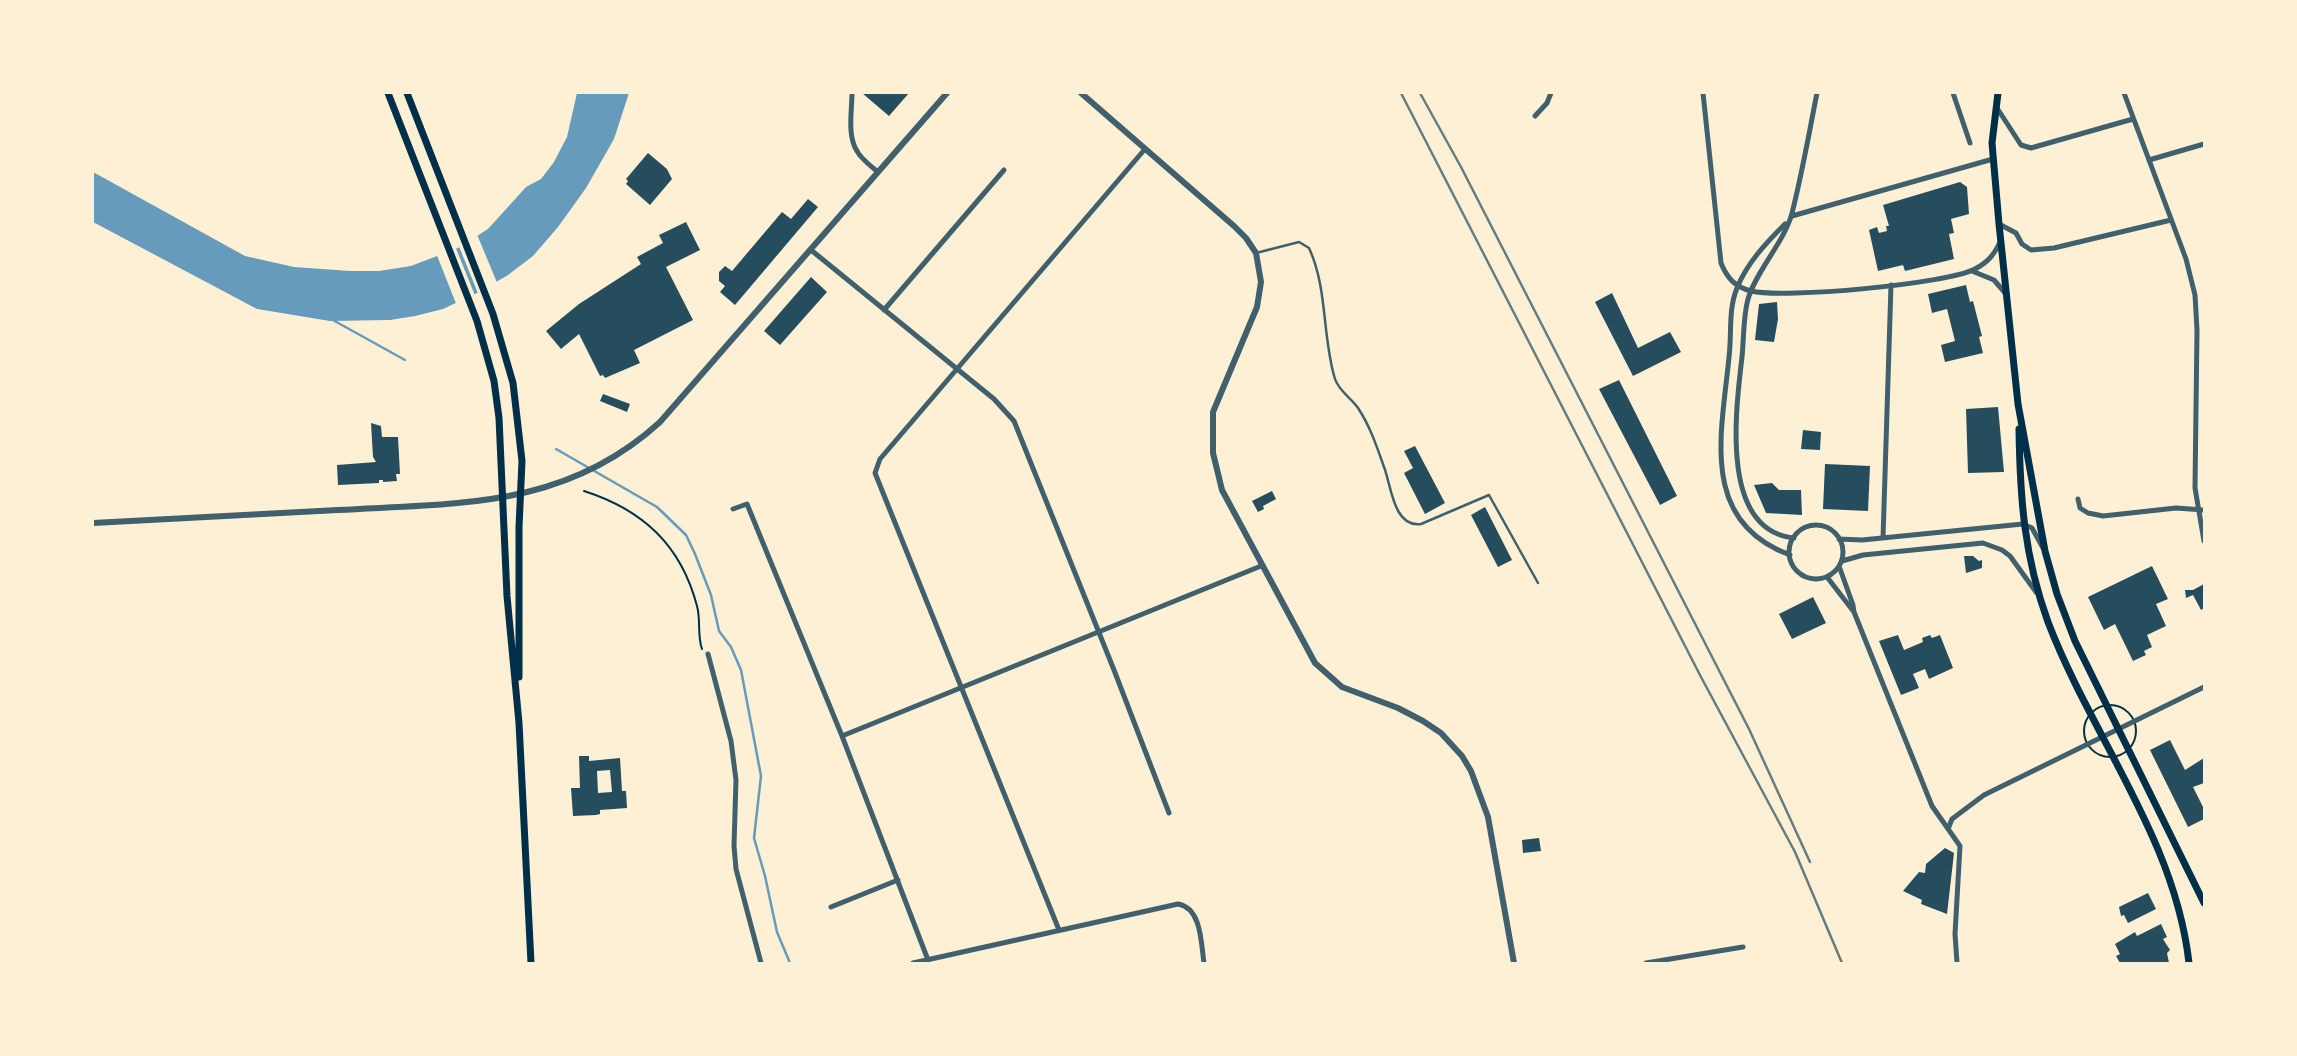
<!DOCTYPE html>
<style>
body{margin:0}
#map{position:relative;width:2297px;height:1056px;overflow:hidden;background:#fdf0d5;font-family:Literata,serif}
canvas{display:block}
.frame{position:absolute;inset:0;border:94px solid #fdf0d5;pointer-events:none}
</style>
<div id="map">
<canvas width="2297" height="1056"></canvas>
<div class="frame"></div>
</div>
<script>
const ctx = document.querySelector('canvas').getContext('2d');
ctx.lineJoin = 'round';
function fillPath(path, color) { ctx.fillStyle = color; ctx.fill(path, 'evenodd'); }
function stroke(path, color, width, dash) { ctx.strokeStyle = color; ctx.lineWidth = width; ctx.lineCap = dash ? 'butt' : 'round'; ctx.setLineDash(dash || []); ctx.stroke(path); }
fillPath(new Path2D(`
 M577 93H629L614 139 586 188 558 227 533 256 508 275 479 292 443 309 415 316 390 320 330 321 257 309 93 222V172L245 256 294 267 350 271H379L411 266 458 248 488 229 526 187 541 179 554 162 567 137Z`), '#669bbc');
fillPath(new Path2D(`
 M476 232 498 285 479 296 458 244Z
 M455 246 476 298 457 306 436 253Z`), '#fdf0d5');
stroke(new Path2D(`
 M331 319 405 360
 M556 449 657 507 686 535 695 554 711 595 719 631 731 647 741 670 761 776 754 838 765 876 777 932 790 963`), '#669bbc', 2.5);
fillPath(new Path2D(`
 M862 93H909L889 116Z
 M648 153 667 169 672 179 650 205 626 184 628 181 626 179Z
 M1960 182 1967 187 1969 214 1951 219 1954 233 1949 234 1954 259 1905 271 1903 265 1878 271 1869 230 1877 227 1879 233 1887 231 1886 226H1889L1883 205Z
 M808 199 818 207 735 305 720 292 725 286 719 281V272L725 266 732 271 782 212 791 219Z
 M686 222 700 250 666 267 693 320 634 350 640 363 605 378 603 375 600 376 579 334 561 349 546 331 579 304 641 264 637 257 663 243 659 235Z
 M811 277 827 292 780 345 764 331Z
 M1966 285 1970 302 1973 301 1982 336 1979 337 1983 353 1945 362 1941 345 1955 341 1947 309 1932 313 1928 294Z
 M1612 293 1638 348 1670 332 1681 352 1633 376 1595 302Z
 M1777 302 1778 319 1774 342 1755 340 1759 304Z
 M1619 380 1677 496 1660 505 1599 389Z
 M603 394 630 404 627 412 600 401Z
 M1998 407 2004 472 1968 473 1966 409Z
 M371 423 381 426 382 437H398L400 474H396L397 481 383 482V480H379V483L338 485 337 465 376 462 373 457Z
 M1803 430 1821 432 1820 450 1801 449Z
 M1415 446 1445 503 1425 514 1404 473 1413 468 1404 451Z
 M1825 464 1870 466 1868 511 1823 509Z
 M1772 483 1779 490H1801L1802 515 1766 513 1754 485Z
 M1272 491 1276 499 1263 506 1264 509 1258 512 1252 501Z
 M1485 507 1512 560 1498 567 1471 515Z
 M1964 556H1973L1979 561 1982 560V568L1966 573Z
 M2152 566 2168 599 2156 604 2166 626 2147 635 2152 647 2144 651 2146 655 2133 661 2115 624 2104 630 2088 597Z
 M2204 584V608L2201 610 2193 595 2186 598 2185 590H2193Z
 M1813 597 1826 623 1792 639 1779 614Z
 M1898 635 1904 650 1923 642 1922 638 1930 635 1932 638 1940 635 1953 668 1929 679 1925 669 1913 674 1919 688 1901 695 1879 641Z
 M2170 740 2185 770 2204 758V783L2193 787 2204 809V819L2188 827 2150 750Z
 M579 756H589V761L620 758 622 791H626L627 808 600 810V814L596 815 573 816 571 788H580ZM610 770 612 792 598 793 597 771Z
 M1539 838 1541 851 1523 853 1522 840Z
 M1945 848 1954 853 1947 914 1921 904 1922 900 1903 891 1919 872 1925 873 1926 864Z
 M2148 893 2156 909 2128 923 2124 915 2121 916 2119 907Z
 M2161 924 2167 937 2163 939 2170 950 2167 953 2169 963H2120L2116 956 2120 954 2115 944 2135 932 2137 936Z`), '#264d5e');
stroke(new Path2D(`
 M584 491C643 510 681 545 697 606 701 620 697 635 702 649
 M2084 731a26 26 0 1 1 52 0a26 26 0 1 1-52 0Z`), '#003049', 2);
stroke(new Path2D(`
 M1256 253 1299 242 1309 248C1328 289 1322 337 1335 379 1339 391 1351 398 1358 408 1370 426 1377 447 1384 467 1391 484 1393 528 1421 524L1489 495 1538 583`), '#3f606c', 2.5);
stroke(new Path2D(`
 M852 93C852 110 847 136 857 151 861 159 871 166 878 172
 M1703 93 1721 263C1727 278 1735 287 1751 291 1783 299 1947 284 1975 269 1988 262 1994 255 2000 242
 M1953 93 1970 143
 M2124 93 2186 259 2195 295 2197 330 2195 488 2204 541
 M1997 108 2021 145 2031 148 2133 119
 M1535 116 1547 103 1551 93
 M2149 160 2204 144
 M1792 216 1993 159
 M1785 224C1766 243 1747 263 1737 288 1728 310 1732 333 1729 357 1722 432 1698 521 1790 555
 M1999 224 2016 233 2022 244 2031 250 2054 248 2171 220
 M811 250 994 399 1014 421 1114 670 1169 813
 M1972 271 1994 280 2006 294
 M884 310 1004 170
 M2078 499 2080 508 2088 513 2103 516 2176 508 2204 510
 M733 509 747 504 842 736 928 960
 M1789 552a27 27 0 1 1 54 0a27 27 0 1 1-54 0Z
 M1794 538C1719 530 1736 409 1742 357 1744 338 1743 317 1748 299 1756 271 1785 241 1792 213 1802 174 1809 133 1817 93
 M1883 538 1891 285
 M1839 539 1862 540 2023 524 2032 528 2043 548
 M1842 561 1863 555 1983 543 2002 550 2010 556 2036 592
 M1839 566 1853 605 1854 612 1932 806 1960 846 1955 934 1957 963
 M1827 577 1854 612
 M708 654 731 741 736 780 734 846 736 869 761 963
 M842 736 1261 566
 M1948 829 1952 819 1984 795 2204 687
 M831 907 898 880
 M1059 930 875 473 880 459 1145 149
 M913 963 1178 904C1202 908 1201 944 1204 963
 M1646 963 1743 947`), '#3f606c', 5);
stroke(new Path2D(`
 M1081 93 1234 226 1246 238 1256 253 1261 282 1257 307 1213 412V453L1222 490 1315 663 1342 687 1398 708 1423 721 1441 733 1462 756 1471 771 1488 817 1514 963
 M93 523C175 519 256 514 338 510 458 503 565 509 660 422L947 93`), '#3f606c', 6);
stroke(new Path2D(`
 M388 93 477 321 494 381 499 418 507 596 519 723 531 963
 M407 93 493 314 513 383 522 461 519 527V677
 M1998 93 1992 143 1999 224 2018 404 2045 551 2057 594 2075 641 2204 903
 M2019 429C2020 498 2024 556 2048 622 2092 737 2175 838 2189 963`), '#003049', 7);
stroke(new Path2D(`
 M1401 93 1701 677 1795 852 1842 963
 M1420 93 1461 167 1749 729 1810 862`), '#657d81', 2.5);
</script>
